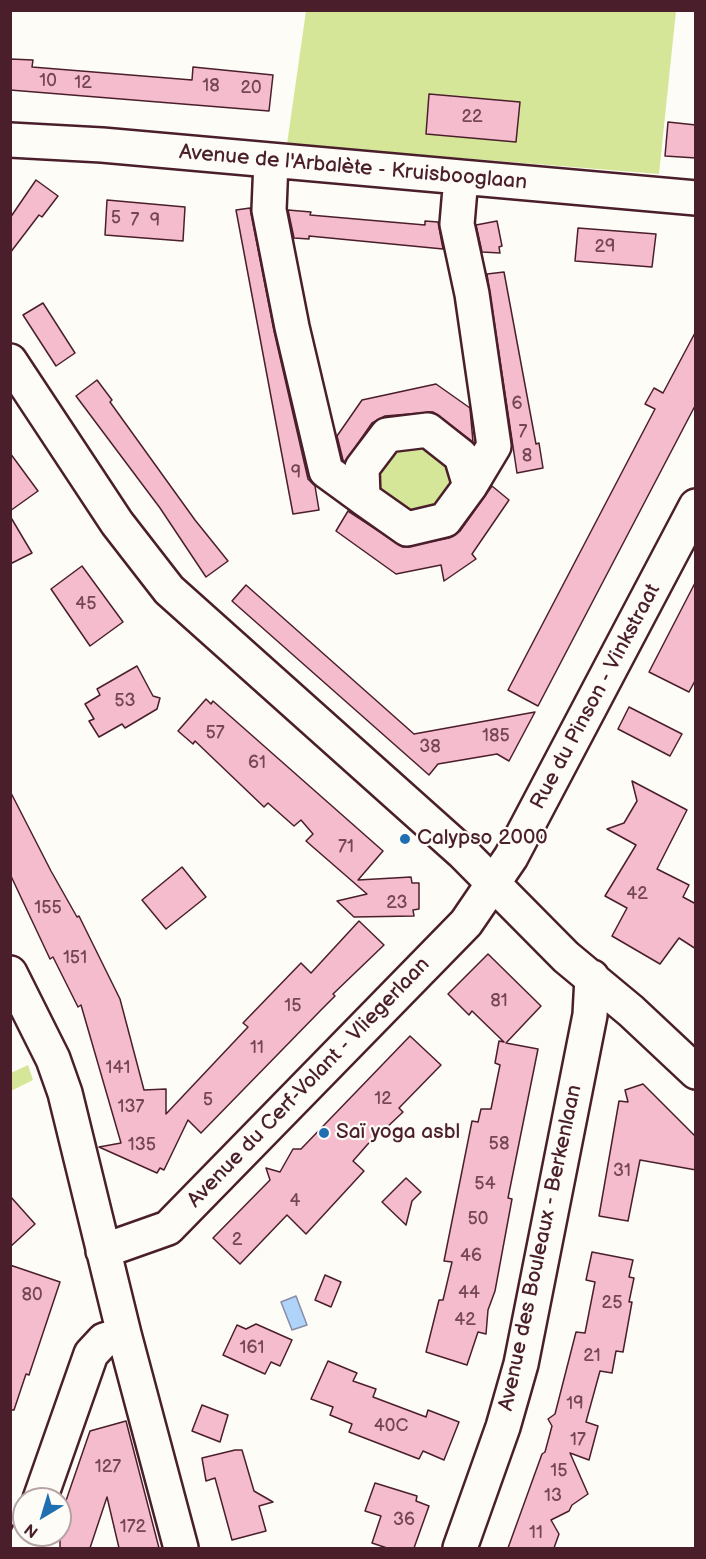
<!DOCTYPE html>
<meta charset="utf-8">
<style>
body{margin:0}
#map{position:relative;width:706px;height:1559px;overflow:hidden;background:#fdfcf7;font-family:"Balsamiq Sans",sans-serif}
canvas{display:block}
.frame{position:absolute;inset:0;border:12px solid #4a1f2b;pointer-events:none}
.north{position:absolute;left:12px;top:1487px;width:60px;height:60px;box-sizing:border-box;background:#fdfcf7;border:2px solid #b5a4a5;border-radius:50%;rotate:218deg;font-size:16px;font-weight:700;line-height:24px;text-align:center;color:#4a1f2b}
.north::after{content:'';display:block;margin:auto;width:21px;height:27px;background:#1f6fb2;clip-path:polygon(50% 0,100% 100%,50% 72%,0 100%)}
</style>
<div id="map">
<canvas width="706" height="1559"></canvas>
<div class="frame"></div>
<div class="north">N</div>
</div>
<script>
const ctx = document.querySelector('canvas').getContext('2d');
ctx.lineJoin = 'round';
function fillPath(path, color) { ctx.fillStyle = color; ctx.fill(path, 'evenodd'); }
function stroke(path, color, width, dash) { ctx.strokeStyle = color; ctx.lineWidth = width; ctx.lineCap = dash ? 'butt' : 'round'; ctx.setLineDash(dash || []); ctx.stroke(path); }
function drawText(font, color, halo, rows, align = 'center') {
  ctx.font = font + ' "Balsamiq Sans",sans-serif'; ctx.lineWidth = 4.5; ctx.setLineDash([]); ctx.textBaseline = 'middle'; ctx.strokeStyle = halo; ctx.fillStyle = color; for (const [text, x, y, turn = 0] of rows) {
    ctx.save(); ctx.translate(x, y); ctx.rotate((+turn || 0) * Math.PI / 180); ctx.textAlign = isNaN(turn) ? turn : align; if (halo) ctx.strokeText(text, 0, 0); ctx.fillText(text, 0, 0); ctx.restore();
  }
}
fillPath(new Path2D(`
 M306 11H676L659 174 287 144Z
 M423 434 454 456 458 482 438 512 402 518 374 500 369 469 388 442Z
 M28 1065 33 1080 11 1091V1073Z`), '#d6e699');
const water = new Path2D(`
 M296 1296 307 1325 292 1330 281 1302Z`);
fillPath(water, '#b0d4f9');
stroke(water, '#878ca7', 1.5);
const building = new Path2D(`
 M10 59 33 60 32 67 192 80 193 67 273 75 269 111 10 90Z
 M429 94 520 102 516 142 426 134Z
 M668 122 696 125V158L665 156Z
 M36 180 58 196 42 217 39 215 10 253V218Z
 M107 200 185 207 183 241 105 235Z
 M250 208 274 331 308 479 315 486 319 510 293 514 236 210Z
 M288 210 311 212 310 215 425 225V221L438 222 443 249 309 236V239L294 238Z
 M497 221 502 246 499 247 500 253 482 252 476 225Z
 M578 228 656 234 652 267 575 261Z
 M504 272 536 444 539 443 543 468 517 473 487 274Z
 M43 303 75 353 56 366 23 315Z
 M696 331V404L538 706 508 690 655 409 645 404 654 388 663 393Z
 M97 380 112 400 110 402 195 520 228 561 206 577 160 508 76 396Z
 M436 384 470 408 473 442 433 412 385 416 372 423 345 462 343 460 337 436 362 400Z
 M10 453 38 491 10 511Z
 M492 486 509 500 472 554 476 559 444 581 441 565 396 574 336 531 348 511 403 547 449 538 460 531Z
 M10 516 32 553 10 564Z
 M82 566 123 622 90 646 51 589Z
 M696 581V679L689 692 649 672Z
 M246 585 414 734 535 712 509 761 497 754 438 764 429 775 232 601Z
 M137 666 153 696 160 698 157 709 125 728 122 724 99 737 89 721 94 719 85 704 100 695 97 689Z
 M206 699 211 704 213 701 383 851 358 880 411 877 412 883H419V909L413 910 414 916 354 917 337 901 367 894 306 841 313 834 301 820 294 826 268 803 264 807 195 741 193 744 178 731Z
 M629 707 682 734 670 756 618 729Z
 M632 781 687 810 657 869 689 885 683 897 696 904V949L679 938 660 964 612 936 627 908 605 896 636 845 607 829 624 823 637 801Z
 M10 791 51 871 77 917 79 916 120 999 144 1090 166 1089V1114L248 1027 243 1023 301 963 311 973 359 921 384 945 333 994 335 996 322 1009 201 1133 188 1120 164 1170 160 1168 157 1173 99 1147 121 1143 81 1005 78 1007 53 957 50 959 10 874Z
 M182 867 206 897 166 929 142 900Z
 M488 954 541 1006 506 1043 538 1049 508 1198 512 1199 495 1291 488 1310 486 1334 478 1332 467 1365 426 1352 439 1300H443L452 1262 444 1261 472 1121 478 1122 481 1109H491L500 1065 495 1063 499 1041 504 1042 472 1011 469 1015 448 994Z
 M410 1036 441 1065 399 1108 403 1112 384 1130 382 1128 353 1161 364 1171 306 1234 287 1215 240 1264 213 1238 270 1180 266 1168 280 1172 293 1149H301Z
 M643 1084 696 1137V1170L640 1160 628 1221 599 1216 619 1101 628 1102 625 1090Z
 M406 1178 421 1192 412 1201 406 1225 382 1202Z
 M10 1196 35 1224 10 1247Z
 M592 1252 633 1260 629 1277 634 1278 629 1302H632L623 1352 616 1351 612 1373 600 1371 586 1422 598 1426 589 1460 570 1453 588 1494 572 1505 569 1511 551 1520 559 1534 554 1548H508L542 1454 545 1452 552 1426 548 1419 555 1414 576 1332 585 1333 595 1282 586 1280Z
 M10 1265 60 1282 29 1375 26 1374 14 1410H10Z
 M325 1275 341 1282 331 1307 315 1300Z
 M256 1324 292 1340 280 1366 271 1362 265 1374 223 1355 237 1325 246 1329Z
 M328 1361 357 1373 353 1381 376 1389 373 1397 426 1417 428 1410 459 1422 444 1460 423 1451 419 1459 349 1432 352 1424 330 1415 333 1407 311 1399Z
 M202 1405 228 1415 220 1442 192 1431Z
 M126 1421 159 1548H119L107 1497 90 1548H60V1518L90 1431Z
 M235 1450H242L254 1491 273 1502 259 1506 266 1531 232 1540 215 1478 206 1481 202 1458Z
 M375 1483 417 1496 416 1501 429 1506 414 1548H387L372 1543 381 1516 365 1511Z`);
fillPath(building, '#f5bcce');
stroke(building, '#4a1f2b', 1.5);
const minor = new Path2D(`
 M10 140 102 145 696 198
 M271 161 269 210 292 327 326 471 363 498
 M461 177 457 224 472 294 494 446 470 486 445 520 407 529 363 498 362 468 387 435 428 430 461 456 470 486
 M10 361 117 523 169 590 462 852 566 957 631 1011 696 1072
 M10 973 53 1059 65 1093 124 1334 181 1548
 M103 1251 168 1228 466 923 511 857 696 506
 M40 1499 91 1354 104 1340 124 1334
 M23 1548 28 1535
 M460 1548 503 1427 521 1364 590 1015 592 977`);
stroke(minor, '#4a1f2b', 38);
stroke(minor, '#fdfcf7', 33);
for (const [x, y, r, color] of [
 [405,839,6,"#1f6fb2"],
 [324,1133,6,"#1f6fb2"]
]) { const dot = new Path2D(); dot.arc(x, y, r, 0, 2 * Math.PI); ctx.fillStyle = color; ctx.fill(dot); stroke(dot, '#fdfcf7', 2); }
drawText('18px', '#754654', null, [
 ["10",48,81],
 ["12",83,83],
 ["18",211,86],
 ["20",251,88],
 ["22",472,117],
 ["5",116,218],
 ["7",135,220],
 ["9",155,221],
 ["29",605,247],
 ["6",517,404],
 ["7",523,432],
 ["8",527,456],
 ["9",296,473],
 ["45",86,604],
 ["53",125,701],
 ["57",215,733],
 ["185",496,736],
 ["38",430,747],
 ["61",257,763],
 ["71",346,847],
 ["42",637,894],
 ["23",397,903],
 ["155",48,908],
 ["151",75,958],
 ["81",499,1001],
 ["15",293,1006],
 ["11",257,1048],
 ["141",118,1068],
 ["12",383,1099],
 ["5",208,1100],
 ["137",131,1107],
 ["58",499,1144],
 ["135",142,1145],
 ["31",622,1171],
 ["54",485,1184],
 ["4",295,1201],
 ["50",478,1219],
 ["2",237,1240],
 ["46",471,1256],
 ["44",469,1293],
 ["80",32,1295],
 ["25",612,1303],
 ["42",465,1320],
 ["161",252,1348],
 ["21",592,1356],
 ["19",575,1404],
 ["40C",391,1426],
 ["17",578,1440],
 ["127",108,1467],
 ["15",559,1471],
 ["13",553,1496],
 ["36",404,1520],
 ["172",133,1527],
 ["11",536,1533]
]);
drawText('21px', '#4a1f2b', '#fdfcf7', [
 ["Avenue de l'Arbalète - Kruisbooglaan",353,168,5],
 ["Rue du Pinson - Vinkstraat",596,697,-62],
 ["Avenue du Cerf-Volant - Vliegerlaan",309,1083,-46],
 ["Avenue des Bouleaux - Berkenlaan",541,1248,-78]
]);
drawText('21px', '#4a1f2b', '#fdfcf7', [
 ["Calypso 2000",417,839],
 ["Saï yoga asbl",336,1133]
], 'left');
</script>
